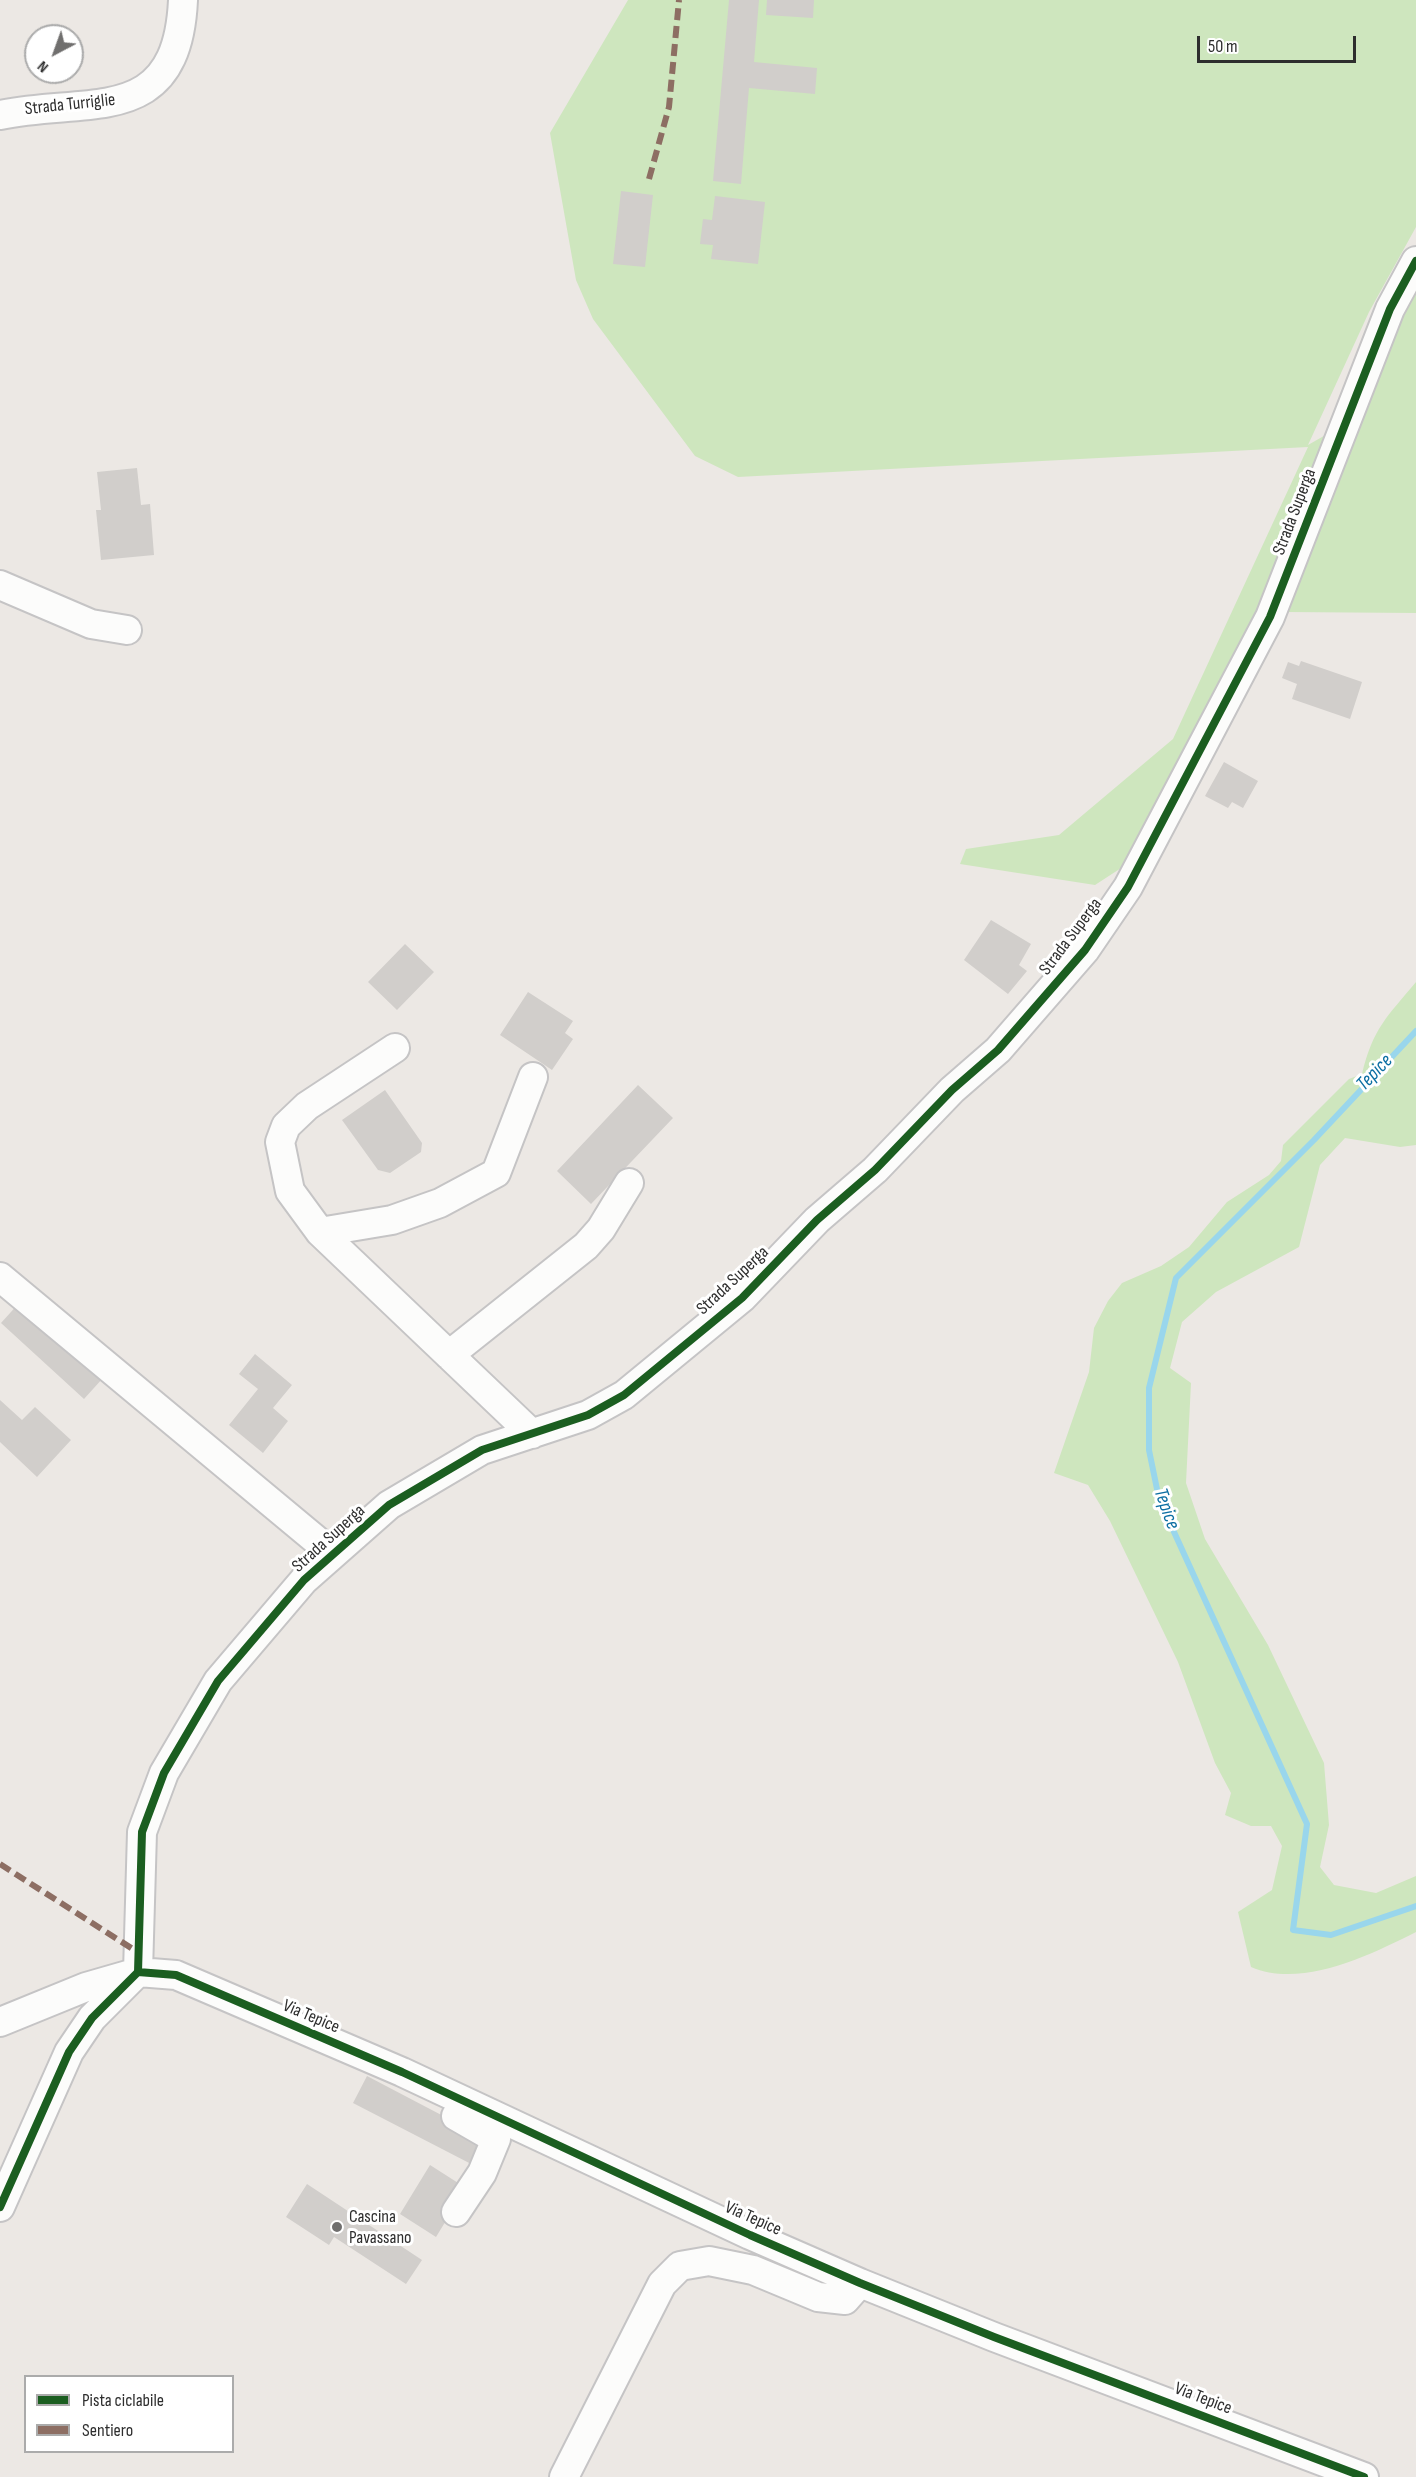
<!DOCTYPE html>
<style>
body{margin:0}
#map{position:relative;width:1416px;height:2477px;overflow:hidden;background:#ece8e4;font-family:"Sofia Sans Condensed",sans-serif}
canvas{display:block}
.legend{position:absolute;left:24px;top:2375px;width:210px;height:78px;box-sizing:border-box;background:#fff;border:2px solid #ababab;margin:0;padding:8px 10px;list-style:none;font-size:18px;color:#2e2e2e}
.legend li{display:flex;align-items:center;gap:12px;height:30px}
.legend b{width:30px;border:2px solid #ababab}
.north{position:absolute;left:24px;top:24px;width:60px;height:60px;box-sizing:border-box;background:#fff;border:2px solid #ababab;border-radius:50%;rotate:221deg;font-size:16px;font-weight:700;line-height:24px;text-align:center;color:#2e2e2e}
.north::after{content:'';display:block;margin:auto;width:21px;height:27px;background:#706f6e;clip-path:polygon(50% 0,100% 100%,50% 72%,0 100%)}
.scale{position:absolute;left:1197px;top:36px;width:159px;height:27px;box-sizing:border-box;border:3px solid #2e2e2e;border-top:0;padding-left:8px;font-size:18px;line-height:21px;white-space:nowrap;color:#2e2e2e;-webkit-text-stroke:4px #fff;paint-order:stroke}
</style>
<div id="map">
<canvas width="1416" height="2477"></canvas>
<ul class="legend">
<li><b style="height:8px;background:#1b5e20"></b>Pista ciclabile</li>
<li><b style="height:8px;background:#8d6e63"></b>Sentiero</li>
</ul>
<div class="north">N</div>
<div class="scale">50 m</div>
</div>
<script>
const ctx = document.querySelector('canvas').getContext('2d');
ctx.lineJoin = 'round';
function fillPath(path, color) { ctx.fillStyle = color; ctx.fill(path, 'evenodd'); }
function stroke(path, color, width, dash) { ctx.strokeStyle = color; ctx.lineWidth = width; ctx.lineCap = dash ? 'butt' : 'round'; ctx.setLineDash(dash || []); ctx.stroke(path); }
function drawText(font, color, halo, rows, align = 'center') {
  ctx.font = font + ' "Sofia Sans Condensed",sans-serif'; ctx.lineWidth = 6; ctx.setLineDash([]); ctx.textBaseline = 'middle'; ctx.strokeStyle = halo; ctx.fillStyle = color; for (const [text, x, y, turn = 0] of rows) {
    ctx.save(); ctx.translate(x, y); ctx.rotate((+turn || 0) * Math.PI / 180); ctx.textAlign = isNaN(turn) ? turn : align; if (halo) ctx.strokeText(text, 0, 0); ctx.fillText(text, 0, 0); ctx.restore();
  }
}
fillPath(new Path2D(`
 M628 0H1416V227L1369 312 1308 445 1336 429 1260 620 1135 859 1095 885 960 864 966 849 1059 835 1173 739 1308 447 738 477 695 456 593 319 576 280 550 133Z
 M1416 283V613L1285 612 1356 422Z
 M1416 982V1145L1400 1147 1345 1138 1320 1165 1299 1247 1216 1292 1182 1322 1170 1368 1191 1383 1186 1483 1205 1539 1268 1645 1324 1763 1329 1825 1320 1867 1334 1885 1376 1893 1416 1876V1932C1370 1955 1302 1989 1251 1967L1238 1912 1272 1890 1282 1846 1271 1826H1251L1225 1815 1231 1793 1215 1763 1178 1662 1110 1521 1088 1485 1054 1473 1089 1372 1094 1328 1108 1301 1122 1283 1161 1266 1189 1247 1227 1202 1269 1175 1281 1161 1283 1145 1349 1079 1362 1074C1373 1028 1387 1017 1416 982Z`), '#cee6be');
stroke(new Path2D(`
 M1416 1031 1314 1140 1176 1278 1149 1388V1450L1159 1499 1307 1824 1293 1930 1331 1935 1416 1906`), '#99d6ec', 6);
fillPath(new Path2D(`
 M729 0H759L754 62 817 68 815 94 749 88 741 184 713 181Z
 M767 0H814L813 18 766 15Z
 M621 191 653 195 645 267 613 264Z
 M715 196 765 202 758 264 711 259 713 245 700 244 703 219 712 220Z
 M137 468 141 505 150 504 154 555 101 560 96 510H101L97 472Z
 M1301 661 1362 682 1350 719 1292 699 1297 684 1282 678 1288 662 1299 666Z
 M1224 762 1258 781 1243 808 1232 802 1228 808 1205 796Z
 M991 920 1031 944 1019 965 1027 971 1008 994 964 960Z
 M405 944 434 972 397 1010 368 982Z
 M528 992 573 1021 565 1033 573 1039 552 1070 500 1035Z
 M638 1085 673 1118 591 1204 557 1171Z
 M385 1090 422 1143 421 1152 390 1173 378 1170 342 1120Z
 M20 1302 103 1378 84 1399 1 1323Z
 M255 1354 292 1385 273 1408 288 1421 263 1453 229 1425 258 1389 239 1374Z
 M0 1400 22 1420 35 1407 71 1440 37 1477 0 1442Z
 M367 2076 489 2140 475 2166 353 2103Z
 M430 2165 466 2188 436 2237 400 2214Z
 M307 2184 422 2260 406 2284 334 2237 329 2245 286 2217Z`), '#d1cecb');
const minor = new Path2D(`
 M0 115C89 96 177 129 183 0
 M0 585 91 624 127 630
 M395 1048 307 1106 286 1126 280 1142 290 1191 320 1232 532 1434
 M320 1232 392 1220 440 1203 496 1173 533 1077
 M0 1277 333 1554
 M449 1355 586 1246 601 1229 629 1183
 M0 2022 86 1987 138 1972 176 1975 402 2072 750 2235 860 2283 994 2337 1364 2477
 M0 2207 69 2052 92 2018 138 1972 142 1832 164 1773 218 1681 304 1580 389 1505 482 1450 588 1415 624 1395 742 1298 817 1220 875 1170 952 1090 998 1050 1085 950 1128 887 1270 617 1390 309 1416 261
 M456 2212 482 2173 496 2139 456 2116
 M564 2477 662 2284 680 2266 709 2261 753 2270 818 2297 845 2300 860 2283`);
stroke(minor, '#c5c4c5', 32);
stroke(minor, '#fcfcfb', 28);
stroke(new Path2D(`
 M649 179 669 107 679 0
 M0 1864 139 1953`), '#8d6e63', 6, [12, 6]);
stroke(new Path2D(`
 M138 1972 176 1975 402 2072 750 2235 860 2283 994 2337 1364 2477
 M0 2207 69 2052 92 2018 138 1972 142 1832 164 1773 218 1681 304 1580 389 1505 482 1450 588 1415 624 1395 742 1298 817 1220 875 1170 952 1090 998 1050 1085 950 1128 887 1270 617 1390 309 1416 261`), '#1b5e20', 8);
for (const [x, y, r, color] of [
 [337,2227,6,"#706f6e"]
]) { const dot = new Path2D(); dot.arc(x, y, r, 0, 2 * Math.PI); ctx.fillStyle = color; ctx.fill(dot); stroke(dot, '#fff', 2); }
drawText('18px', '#2e2e2e', '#fff', [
 ["Strada Turriglie",70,105,-6],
 ["Strada Superga",1295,512,-69],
 ["Strada Superga",1071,937,-53],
 ["Strada Superga",733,1281,-43],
 ["Strada Superga",329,1539,-42],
 ["Via Tepice",311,2017,23],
 ["Via Tepice",753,2219,24],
 ["Via Tepice",1203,2399,21]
]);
drawText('18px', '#2e2e2e', '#fff', [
 ["Cascina",349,2217],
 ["Pavassano",349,2238]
], 'left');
drawText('italic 20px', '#0d6fa3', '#fff', [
 ["Tepice",1375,1073,-46],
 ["Tepice",1166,1509,70]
]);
</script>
